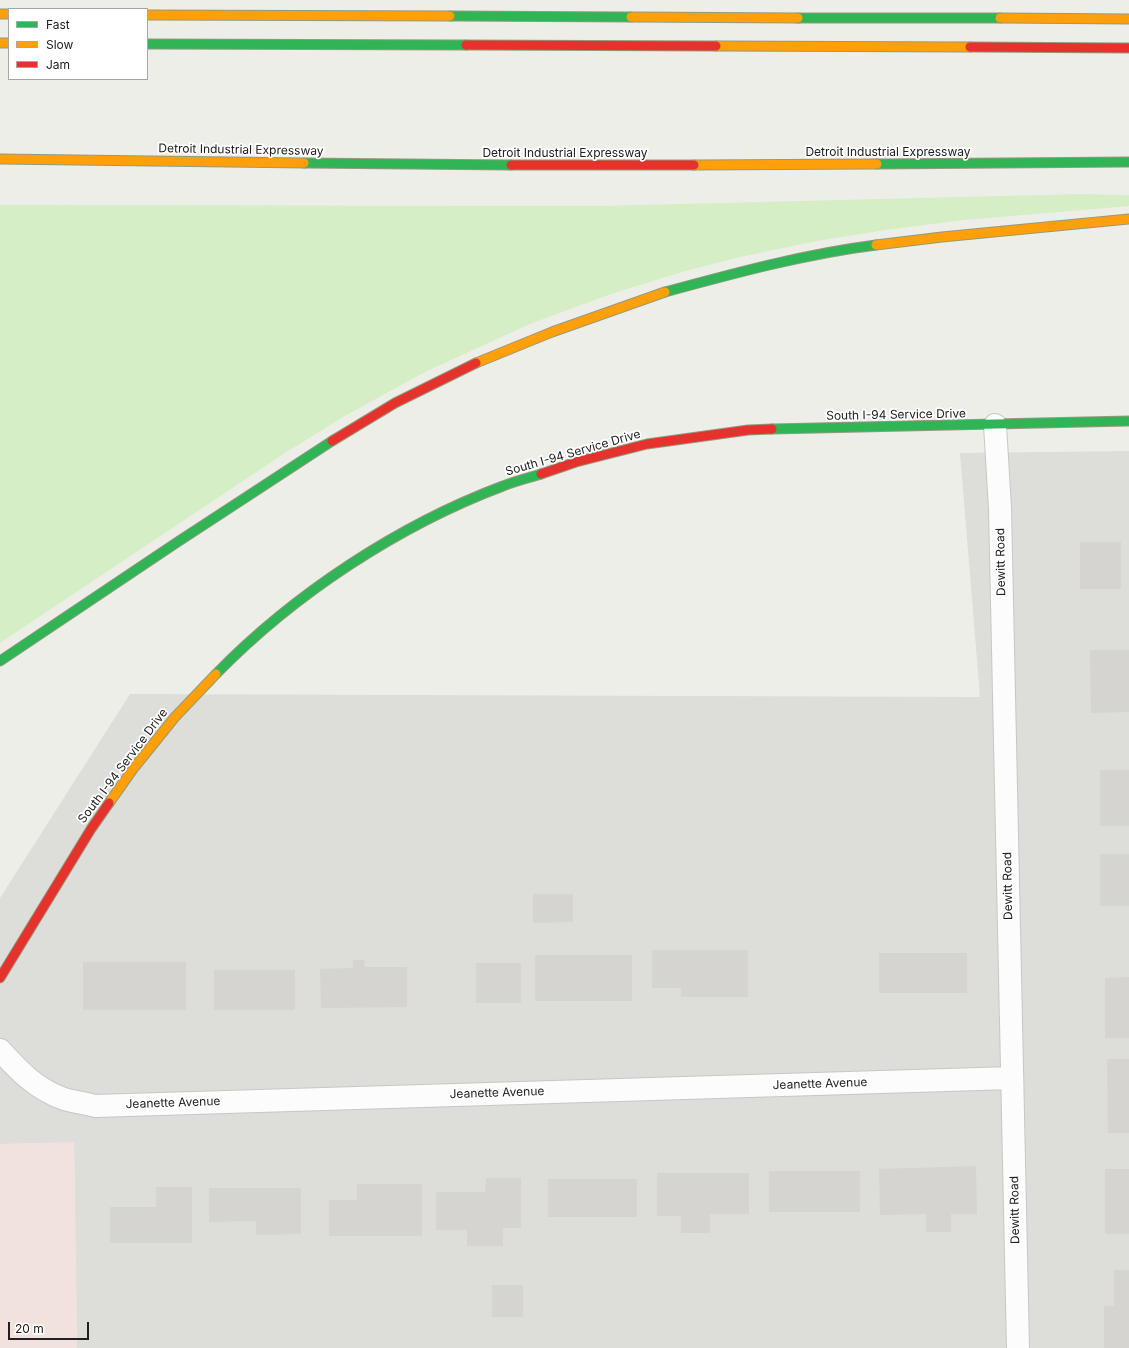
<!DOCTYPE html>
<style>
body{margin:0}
#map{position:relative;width:1129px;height:1348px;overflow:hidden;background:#eeeee9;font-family:Inter,sans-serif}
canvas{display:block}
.legend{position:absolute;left:8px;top:8px;width:140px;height:72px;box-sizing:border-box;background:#fff;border:1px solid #a6a6a6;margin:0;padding:5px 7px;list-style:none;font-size:12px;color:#202020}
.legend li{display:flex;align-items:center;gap:8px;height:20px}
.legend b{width:20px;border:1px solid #a6a6a6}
.scale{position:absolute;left:8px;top:1322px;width:81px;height:18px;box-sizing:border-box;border:2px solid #202020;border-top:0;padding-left:5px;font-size:12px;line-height:14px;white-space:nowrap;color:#202020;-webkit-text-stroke:3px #fff;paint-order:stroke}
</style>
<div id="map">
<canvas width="1129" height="1348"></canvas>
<ul class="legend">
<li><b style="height:5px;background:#30b455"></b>Fast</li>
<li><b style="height:5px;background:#ff9f0a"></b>Slow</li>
<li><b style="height:5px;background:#e5322d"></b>Jam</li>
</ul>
<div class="scale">20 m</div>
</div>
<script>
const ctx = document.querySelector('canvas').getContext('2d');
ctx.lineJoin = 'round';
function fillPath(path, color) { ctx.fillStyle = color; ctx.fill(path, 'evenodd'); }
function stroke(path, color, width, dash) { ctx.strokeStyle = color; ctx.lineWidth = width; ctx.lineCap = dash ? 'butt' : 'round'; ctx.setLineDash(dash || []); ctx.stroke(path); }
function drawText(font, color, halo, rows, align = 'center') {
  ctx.font = font + ' Inter,sans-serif'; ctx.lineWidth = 3.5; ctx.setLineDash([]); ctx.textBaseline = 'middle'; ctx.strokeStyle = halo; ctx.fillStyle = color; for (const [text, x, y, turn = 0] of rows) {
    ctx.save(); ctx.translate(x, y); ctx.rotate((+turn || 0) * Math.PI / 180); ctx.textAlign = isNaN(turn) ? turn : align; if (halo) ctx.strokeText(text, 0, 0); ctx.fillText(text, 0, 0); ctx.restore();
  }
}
fillPath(new Path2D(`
 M1129 451V1348H77L74 1143 0 1144V898L130 694 980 697 960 453Z`), '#ddddda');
fillPath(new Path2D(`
 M74 1142 77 1348H0V1144Z`), '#f1e2dd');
fillPath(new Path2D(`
 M1079 194 1129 195V206L964 220 886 230 817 241 740 257 682 272 611 294 530 324 425 372 343 417 285 453 0 643V205L599 206Z`), '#d6eec6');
fillPath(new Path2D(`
 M1080 542H1121V589H1080Z
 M1090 650H1129V712L1091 713Z
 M1100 770H1129V826H1100Z
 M1100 854H1129V906H1100Z
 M533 894H573V922L533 923Z
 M652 950H748V997H681V988H652Z
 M879 953H967V993H879Z
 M535 955H632V1001H535Z
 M353 960H364L365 967H407V1007L321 1008 320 969 353 968Z
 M83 962H186V1010H83Z
 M476 963H521V1003H476Z
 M214 970H295V1010H214Z
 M1129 977V1038H1105V978Z
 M1107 1059H1129V1133H1108Z
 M976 1166 977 1214H951V1232H926V1214L880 1215 879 1169Z
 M1105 1169H1129V1234H1105Z
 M769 1171H860V1212H769Z
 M657 1173H749V1214H710V1233H681V1216H657Z
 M486 1178H521V1228H503V1246H467V1230H436V1192H485Z
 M548 1179H637V1217H548Z
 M357 1184H422V1236H329V1200H357Z
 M156 1187H192V1243H110V1207H156Z
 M209 1188H301V1234L256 1235V1221L209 1222Z
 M1114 1270H1129V1348H1104V1306H1114Z
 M492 1285H523V1317H492Z`), '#d5d4d0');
const street = new Path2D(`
 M995 425 1000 508 1018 1348
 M0 1050C19 1071 36 1089 64 1099 74 1102 85 1103 95 1106L1012 1078`);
const fast = new Path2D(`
 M450 16 631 17
 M798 18H1000
 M147 44 466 45
 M304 163 511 165
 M877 164 1129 162
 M665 292C735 273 805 254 876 245
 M772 429 1129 421
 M0 661 176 543 332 441
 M216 674C294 594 399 525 503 486 515 481 528 478 541 474`);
const slow = new Path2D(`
 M0 14H9
 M147 15 450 16
 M631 17 798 18
 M1000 18 1129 19
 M0 43H9
 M716 46 970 47
 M0 159 304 163
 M694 165 877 164
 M876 245 942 237 1129 219
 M476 363 552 332 665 292
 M109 803 133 769 175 717 216 674`);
const jam = new Path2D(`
 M466 45 716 46
 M970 47 1129 48
 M511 165H694
 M332 441 395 403 476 363
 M541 474 576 462 647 444 748 430 772 429
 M0 978 91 829 109 803`);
stroke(street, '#c7c7c5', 24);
stroke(fast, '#949a7f', 11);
stroke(slow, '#949a7f', 11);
stroke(jam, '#949a7f', 11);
stroke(street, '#fcfcfc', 22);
stroke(fast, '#30b455', 9);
stroke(slow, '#ff9f0a', 9);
stroke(jam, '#e5322d', 9);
drawText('12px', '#202020', '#fff', [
 ["Detroit Industrial Expressway",241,150,1],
 ["Detroit Industrial Expressway",888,152],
 ["Detroit Industrial Expressway",565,153],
 ["South I-94 Service Drive",896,415,-1],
 ["South I-94 Service Drive",573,453,-16],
 ["Dewitt Road",1001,562,-91],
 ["South I-94 Service Drive",123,766,-53],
 ["Dewitt Road",1008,886,-91],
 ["Jeanette Avenue",820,1084,-2],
 ["Jeanette Avenue",497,1093,-2],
 ["Jeanette Avenue",173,1103,-2],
 ["Dewitt Road",1015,1210,-91]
]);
</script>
